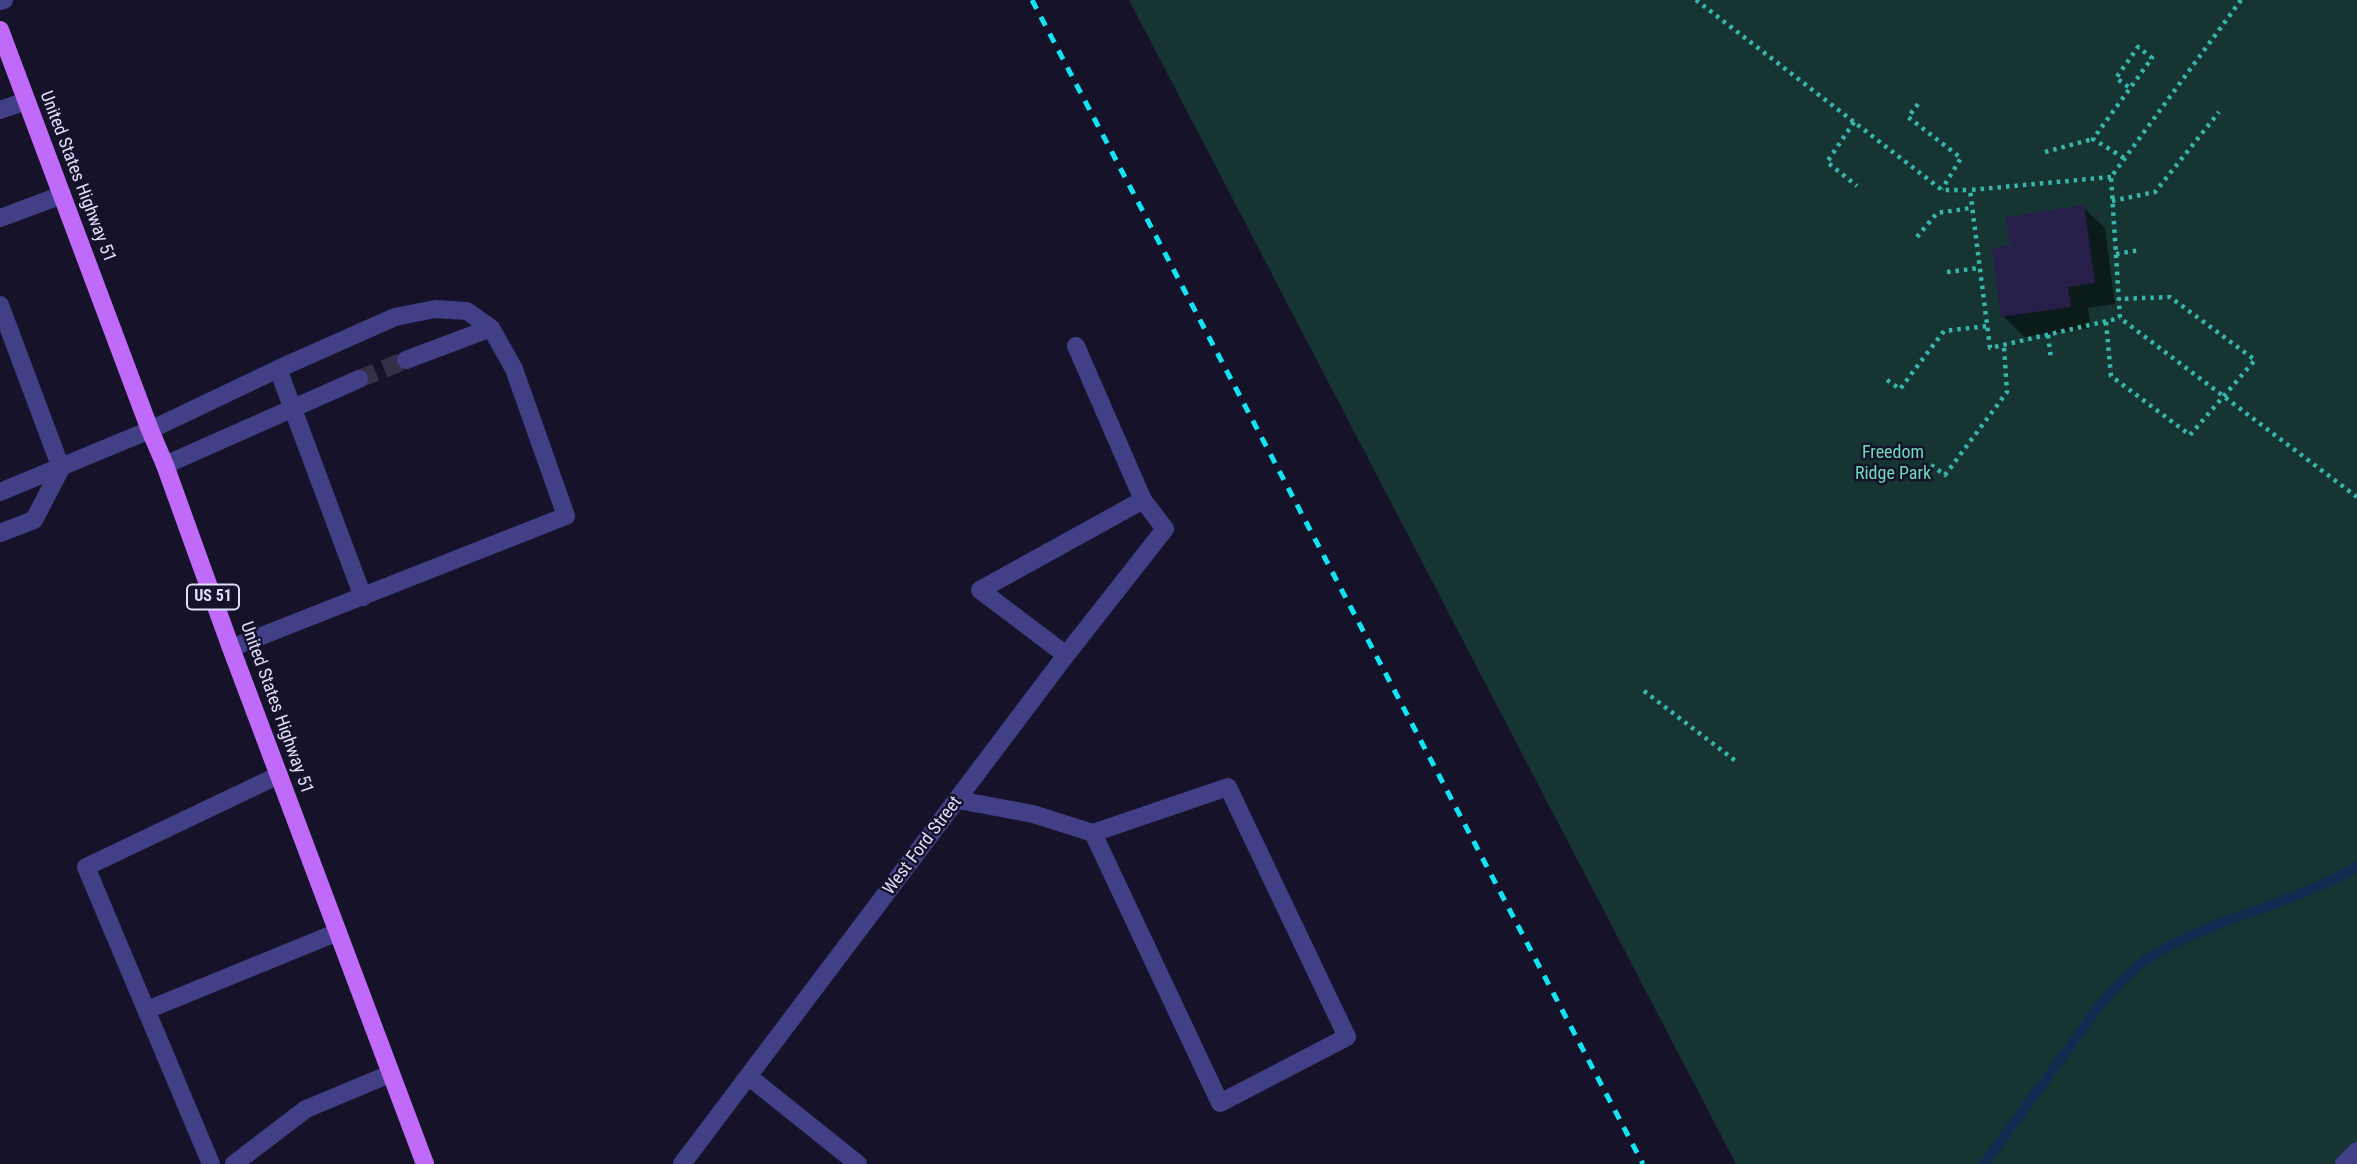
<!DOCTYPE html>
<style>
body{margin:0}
canvas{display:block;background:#16122a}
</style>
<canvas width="2357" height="1164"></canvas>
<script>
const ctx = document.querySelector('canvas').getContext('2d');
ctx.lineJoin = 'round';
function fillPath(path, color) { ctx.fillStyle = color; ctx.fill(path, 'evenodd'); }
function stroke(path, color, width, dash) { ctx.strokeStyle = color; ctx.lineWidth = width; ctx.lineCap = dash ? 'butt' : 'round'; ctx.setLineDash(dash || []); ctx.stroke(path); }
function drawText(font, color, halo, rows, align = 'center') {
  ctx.font = font + ' "Roboto Condensed",sans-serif'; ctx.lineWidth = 5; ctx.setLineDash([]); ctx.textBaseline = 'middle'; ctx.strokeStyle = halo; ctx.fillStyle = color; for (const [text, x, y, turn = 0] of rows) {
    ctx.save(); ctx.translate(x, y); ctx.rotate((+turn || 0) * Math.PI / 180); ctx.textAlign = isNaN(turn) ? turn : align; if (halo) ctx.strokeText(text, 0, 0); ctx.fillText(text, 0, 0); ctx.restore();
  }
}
fillPath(new Path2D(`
 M1129 0H2357V1164H1736Z`), '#163432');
fillPath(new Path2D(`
 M2083 207 2105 228 2115 304 2088 308 2091 328 2024 337 2003 316 2012 247Z`), '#0007');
stroke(new Path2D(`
 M1984 1164C2009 1129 2035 1095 2060 1060 2090 1019 2115 977 2160 951 2223 916 2296 902 2357 867`), '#122a4f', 10);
fillPath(new Path2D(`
 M2084 205 2095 283 2068 287 2071 307 2001 317 1992 248 2010 245 2006 217Z`), '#271f4a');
stroke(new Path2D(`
 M359 379 406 360`), '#34304a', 18, [18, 9]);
stroke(new Path2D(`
 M1696 0 1942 190H1970
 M2241 0 2111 177 2120 318 2357 497
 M1918 104 1908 117 1961 158 1942 189
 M1854 122 1827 162 1857 186
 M2045 152 2093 139
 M2124 158 2093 139 2152 58 2138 47 2116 78 2130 88
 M2111 177 1970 190 1990 348 2120 318
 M2112 201 2155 192 2219 112
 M1917 237 1937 213 1971 208
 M2116 254 2140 250
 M1947 272 1979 268
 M2106 322 2111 376 2190 435 2255 360 2170 297 2119 299
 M2048 335 2051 359
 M1887 380 1900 389 1944 331 1988 326
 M1931 465 1945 475 2007 392 2004 346
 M1644 691 1737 762`), '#37b7ac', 4.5, [3.5, 5]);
stroke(new Path2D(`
 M0 1 4 0
 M0 110 26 101
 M0 218 62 195
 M0 305 61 468 34 520 0 533
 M406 360 491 328
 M278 369 363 597
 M165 465 359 379
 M0 492 150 430 278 369 395 317 435 309 467 311 491 328 514 369 566 516 231 648
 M1066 655 980 590 1143 500 1076 346
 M958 800 1033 814 1093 833 1228 787 1347 1037 1220 1103 1093 833
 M147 1010 338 932
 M748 1076 858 1164
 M211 1164 86 867 279 775
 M234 1164 306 1109 390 1074
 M682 1164 1066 655 1165 529 1143 500
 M2344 1164 2357 1151`), '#414087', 18);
stroke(new Path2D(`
 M0 30 150 430 165 465 231 648 425 1164`), '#bf6af8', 18);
stroke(new Path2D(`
 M1032 0 1643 1164`), '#13e3f3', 5, [10, 9]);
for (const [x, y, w] of [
 [213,597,52]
]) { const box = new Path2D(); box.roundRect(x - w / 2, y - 12.5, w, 25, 5); ctx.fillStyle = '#16122a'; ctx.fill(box); stroke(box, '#e0ddfd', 2); }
drawText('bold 16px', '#e0ddfd', null, [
 ["US 51",213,597]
]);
drawText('18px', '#e0ddfd', '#16122a', [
 ["United States Highway 51",77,177,69],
 ["United States Highway 51",276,708,70],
 ["West Ford Street",923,846,-53]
]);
drawText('18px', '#6bdbbc', '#16122a', [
 ["Freedom",1893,453],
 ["Ridge Park",1893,474]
]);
</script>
